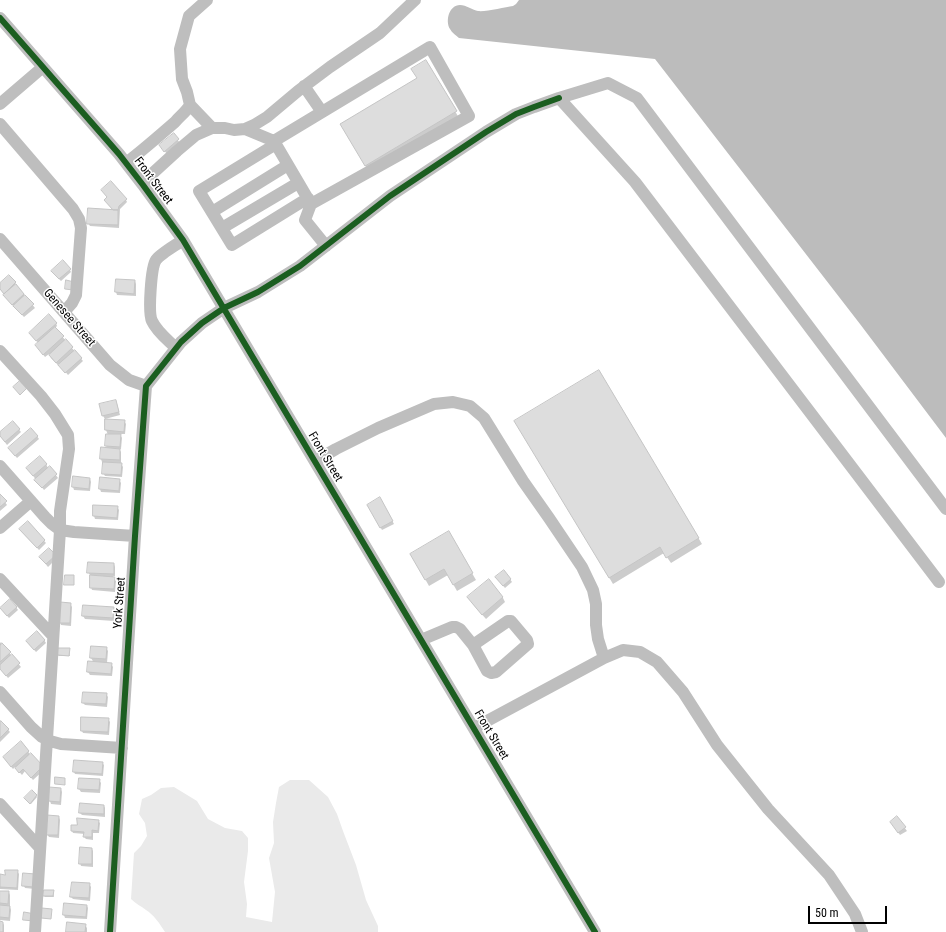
<!DOCTYPE html>
<style>
body{margin:0}
#map{position:relative;width:946px;height:932px;overflow:hidden;background:#fff;font-family:"Roboto Condensed",sans-serif}
canvas{display:block}
.scale{position:absolute;left:808px;top:906px;width:79px;height:18px;box-sizing:border-box;border:2px solid #000;border-top:0;padding-left:5px;font-size:12px;line-height:14px;white-space:nowrap;color:#000;-webkit-text-stroke:3px #fff;paint-order:stroke}
</style>
<div id="map">
<canvas width="946" height="932"></canvas>
<div class="scale">50 m</div>
</div>
<script>
const ctx = document.querySelector('canvas').getContext('2d');
ctx.lineJoin = 'round';
function fillPath(path, color) { ctx.fillStyle = color; ctx.fill(path, 'evenodd'); }
function stroke(path, color, width, dash) { ctx.strokeStyle = color; ctx.lineWidth = width; ctx.lineCap = dash ? 'butt' : 'round'; ctx.setLineDash(dash || []); ctx.stroke(path); }
function drawText(font, color, halo, rows, align = 'center') {
  ctx.font = font + ' "Roboto Condensed",sans-serif'; ctx.lineWidth = 3; ctx.setLineDash([]); ctx.textBaseline = 'middle'; ctx.strokeStyle = halo; ctx.fillStyle = color; for (const [text, x, y, turn = 0] of rows) {
    ctx.save(); ctx.translate(x, y); ctx.rotate((+turn || 0) * Math.PI / 180); ctx.textAlign = isNaN(turn) ? turn : align; if (halo) ctx.strokeText(text, 0, 0); ctx.fillText(text, 0, 0); ctx.restore();
  }
}
fillPath(new Path2D(`
 M290 780H309L328 797 337 814 343 831 356 865 366 900 378 926V932H165C160 924 154 915 146 910 141 906 136 904 131 899L134 853 141 846 147 836 145 823 139 814 142 799 151 795 161 788 174 787 197 801 208 819 225 828 242 831 248 838V851L244 882 247 904 246 917 272 922 275 892 269 858 274 843 273 822 276 803 279 787Z`), '#eaeaea');
fillPath(new Path2D(`
 M519 0H946V438L860 324 655 59 459 38C456 35 452 33 450 29 445 21 449 5 460 5 466 5 473 10 478 11 486 12 505 7 513 6L516 4Z`), '#bcbcbc');
fillPath(new Path2D(`
 M426 61 459 118 369 172 341 124 418 78Z
 M173 134 180 143 167 154 162 148Z
 M126 200 127 202 120 209 119 228 90 226 88 223 114 211 107 203Z
 M70 270 71 272 61 281 54 274Z
 M9 276 35 308 24 317 6 298 5 295 0 289V285Z
 M135 281 136 284V296L117 295 116 292Z
 M56 323 57 326 55 328 83 361 68 375 59 364 58 365 51 358 49 354 45 357 38 348 39 344 32 336Z
 M598 371 702 544 671 563 664 553 613 584 516 421Z
 M116 402 117 404 120 415 105 419 103 416 101 405Z
 M106 420 124 421 126 424 125 434H120L122 438 121 449H119L121 452V464L123 467 122 477 105 476 103 473 104 462H102L101 459 108 449 106 446 108 435 106 430Z
 M13 422 21 432 7 445 1 437 0 434Z
 M37 436 39 439 17 458 11 451Z
 M46 464 48 468 50 467 58 478 44 490 27 468Z
 M90 479 91 482 90 491 74 490 73 487Z
 M119 480 121 483 120 493 101 492 100 489Z
 M0 495 7 505 0 511Z
 M380 498 394 524 382 530 368 505Z
 M117 507 119 510 118 520 95 519 94 516Z
 M28 523 46 543 39 550 20 530Z
 M448 532 476 580 457 591 448 575 429 586 411 554Z
 M40 557 57 558 48 567Z
 M114 564 115 567V576H113L116 581 115 592 92 590 91 587V575H90L88 572Z
 M510 579 512 582 505 588 498 580Z
 M488 581 503 598 505 602 486 619 471 602Z
 M70 604 72 607 71 626 61 625 60 622Z
 M16 607 18 610 9 618 3 611Z
 M113 608 115 611 114 621 85 619 83 616Z
 M44 640 46 643 36 652 29 644Z
 M0 642 21 667 8 678 0 668Z
 M92 647 106 648 108 651 107 663 111 664 113 667 112 676 90 675 88 672 94 663 91 658Z
 M69 649 70 656H59L58 655Z
 M106 694 108 697 107 707 85 705 83 703Z
 M108 719 110 722 109 735 83 733 82 731Z
 M0 720 10 732 0 742Z
 M28 751 30 755 44 770 33 780 25 771 22 775 15 767 13 769 4 758Z
 M102 763 104 765 103 776 75 774 74 772Z
 M99 780 101 783 100 793 81 792 79 789Z
 M61 789 62 792 61 805 51 804 50 801Z
 M32 791 37 797 31 804 26 799Z
 M104 806 105 808V817L82 815 80 813Z
 M59 817 60 820 59 838 49 837 47 834Z
 M897 817 907 831 900 835 893 825Z
 M98 821 100 823 99 833H93V840L86 839 84 837 85 834 73 833 72 831 78 826Z
 M92 849 93 851V867L81 866 80 863Z
 M17 871 19 874 18 890 0 889V875L6 876Z
 M36 878 35 889 25 888 24 886Z
 M89 884 91 887 90 901 73 899 71 897Z
 M53 891 54 897H45L44 896Z
 M0 892H9L10 895V907L11 910 10 921 0 920Z
 M65 904 87 906 88 908 87 919 65 918 64 915Z
 M0 922 3 923 4 925V932H0Z
 M85 925 87 928V932H67Z`), '#0003');
const building = new Path2D(`
 M426 60 457 111 365 166 340 124 417 78 411 69Z
 M174 133 179 139 164 152 159 145Z
 M111 181 127 199 119 206 118 210H113L104 200 107 197 101 190Z
 M88 208 118 210V225L87 224Z
 M63 260 71 269 59 279 51 271Z
 M9 275 16 282 4 294 0 289V283Z
 M116 279 135 280 134 294 115 292Z
 M66 280 74 282 73 290 65 289Z
 M16 284 24 294 12 305 3 295Z
 M25 295 34 304 22 315 13 306Z
 M49 314 57 323 36 341 29 333Z
 M55 327 64 336 43 355 35 345Z
 M66 339 73 347 56 363 49 355Z
 M75 350 82 358 65 373 58 365Z
 M599 370 699 538 666 558 660 547 609 578 514 421Z
 M21 380 27 388 20 395 13 387Z
 M116 400 119 412 102 416 99 404Z
 M105 419 125 420 124 432 105 430Z
 M13 421 20 429 5 442 0 436V432Z
 M31 428 38 436 15 456 8 448Z
 M106 434H121L120 447 105 446Z
 M101 447 120 449V460L100 459Z
 M40 456 47 464 33 476 26 468Z
 M103 462 122 463 121 475 102 474Z
 M50 466 57 474 42 488 34 480Z
 M73 476 90 478 89 489 72 487Z
 M100 477 120 479 119 491 99 489Z
 M0 494 7 501 0 507Z
 M380 497 393 521 380 528 367 505Z
 M93 505 118 506 117 518 93 516Z
 M28 521 45 540 37 548 19 529Z
 M449 531 473 573 453 585 444 569 425 580 410 554Z
 M49 548 56 555 46 564 39 557Z
 M88 562 114 563V574L87 573Z
 M504 570 511 579 503 586 495 577Z
 M65 575H74V585H64Z
 M90 575 115 577 114 589 90 588Z
 M489 579 503 597 482 615 467 597Z
 M10 599 17 607 7 616 0 608Z
 M60 602 71 603 70 623H59Z
 M83 605 114 607 113 618 82 616Z
 M37 631 45 640 34 650 26 641Z
 M2 643 11 652 0 662V646Z
 M91 646 107 647 106 659 90 658Z
 M58 648H70L69 656 57 655Z
 M12 654 20 663 6 676 0 669V665Z
 M88 661 112 663 111 674 87 672Z
 M83 692 107 693 106 704 82 703Z
 M81 717 109 718 108 732 81 731Z
 M1 721 9 729 0 738V722Z
 M21 741 29 751 11 767 3 757Z
 M31 753 43 766 31 778 23 769 19 773 15 768Z
 M74 760 103 762 102 774 73 772Z
 M55 777 65 778V785L55 784Z
 M79 778 100 779 99 790 78 789Z
 M49 787 61 788 60 802 48 801Z
 M32 790 37 795 30 804 24 798Z
 M80 803 104 805V814L79 813Z
 M47 815 59 816 58 835H46Z
 M897 816 906 827 898 833 890 822Z
 M77 818 99 820 98 831 92 830V837H83L84 832 71 831V825H77Z
 M80 847 92 848V864H79Z
 M5 870H18L17 888 0 887V874L5 875Z
 M23 873 35 874 34 887 22 886Z
 M72 882 90 883 89 898 70 897Z
 M44 890H54L53 896H43Z
 M0 891H9L8 904 0 903Z
 M64 903 87 905 86 917 63 915Z
 M0 905 10 906 9 918 0 917Z
 M42 908 52 909 51 919 41 918Z
 M24 912 35 914 34 921 23 920Z
 M0 921 3 922V932H0Z
 M67 922 86 924 85 932H66Z`);
fillPath(building, '#ddd');
stroke(building, '#c5c5c5', 1);
stroke(new Path2D(`
 M207 0 189 16 180 49 182 79 187 92 190 105 212 128
 M0 18 119 154 143 185 183 240 595 932
 M304 86 322 112
 M559 98 635 182 939 582
 M0 104 43 67
 M0 124 73 209 79 219 81 228 76 295 72 303 64 312
 M245 129 274 141
 M276 144 199 191 232 245 308 198
 M126 163C143 150 159 136 175 122 180 116 186 112 190 105
 M142 183 177 151 196 135 212 128H225L234 130 245 129 254 125 267 117 298 91 330 67 380 33 415 0
 M311 204 469 116 430 47 274 141 311 204 305 220 326 246
 M212 212 288 165
 M222 228 298 183
 M0 239 110 365 129 380 146 386
 M176 348C168 340 157 332 152 321 148 313 151 267 156 260 160 254 176 245 183 240
 M0 351 41 396 55 414 68 435 69 449 60 511V530L35 932
 M315 461 336 449 378 428 434 404 453 402 470 406 484 418 523 481 549 518 582 567 593 590 596 604V625L598 639 604 658
 M0 466 45 517 52 524 60 530 74 532 135 536
 M0 528 31 501
 M0 579 53 636
 M421 640 452 627H456L460 629 473 645 487 671 491 673 496 672 528 644 527 640 511 621H508L473 645
 M0 692 31 727 42 737 50 741 61 744 122 748
 M474 728 604 658 623 650 640 652 657 662 683 692 717 745 768 809 829 875 855 914 862 932
 M0 804 40 848
 M110 932 135 536 146 386 181 342 202 323 224 308 258 292 300 266 390 196 486 132 516 114 534 107 559 98 608 83 637 98 946 509`), '#bebebe', 12);
stroke(new Path2D(`
 M0 18 119 154 143 185 183 240 595 932
 M110 932 135 536 146 386 181 342 202 323 224 308 258 292 300 266 390 196 486 132 516 114 534 107 559 98`), '#1b5e20', 6);
drawText('12px', '#000', '#fff', [
 ["Front Street",153,181,53],
 ["Genesee Street",69,318,49],
 ["Front Street",325,457,59],
 ["York Street",120,603,-86],
 ["Front Street",491,735,59]
]);
</script>
